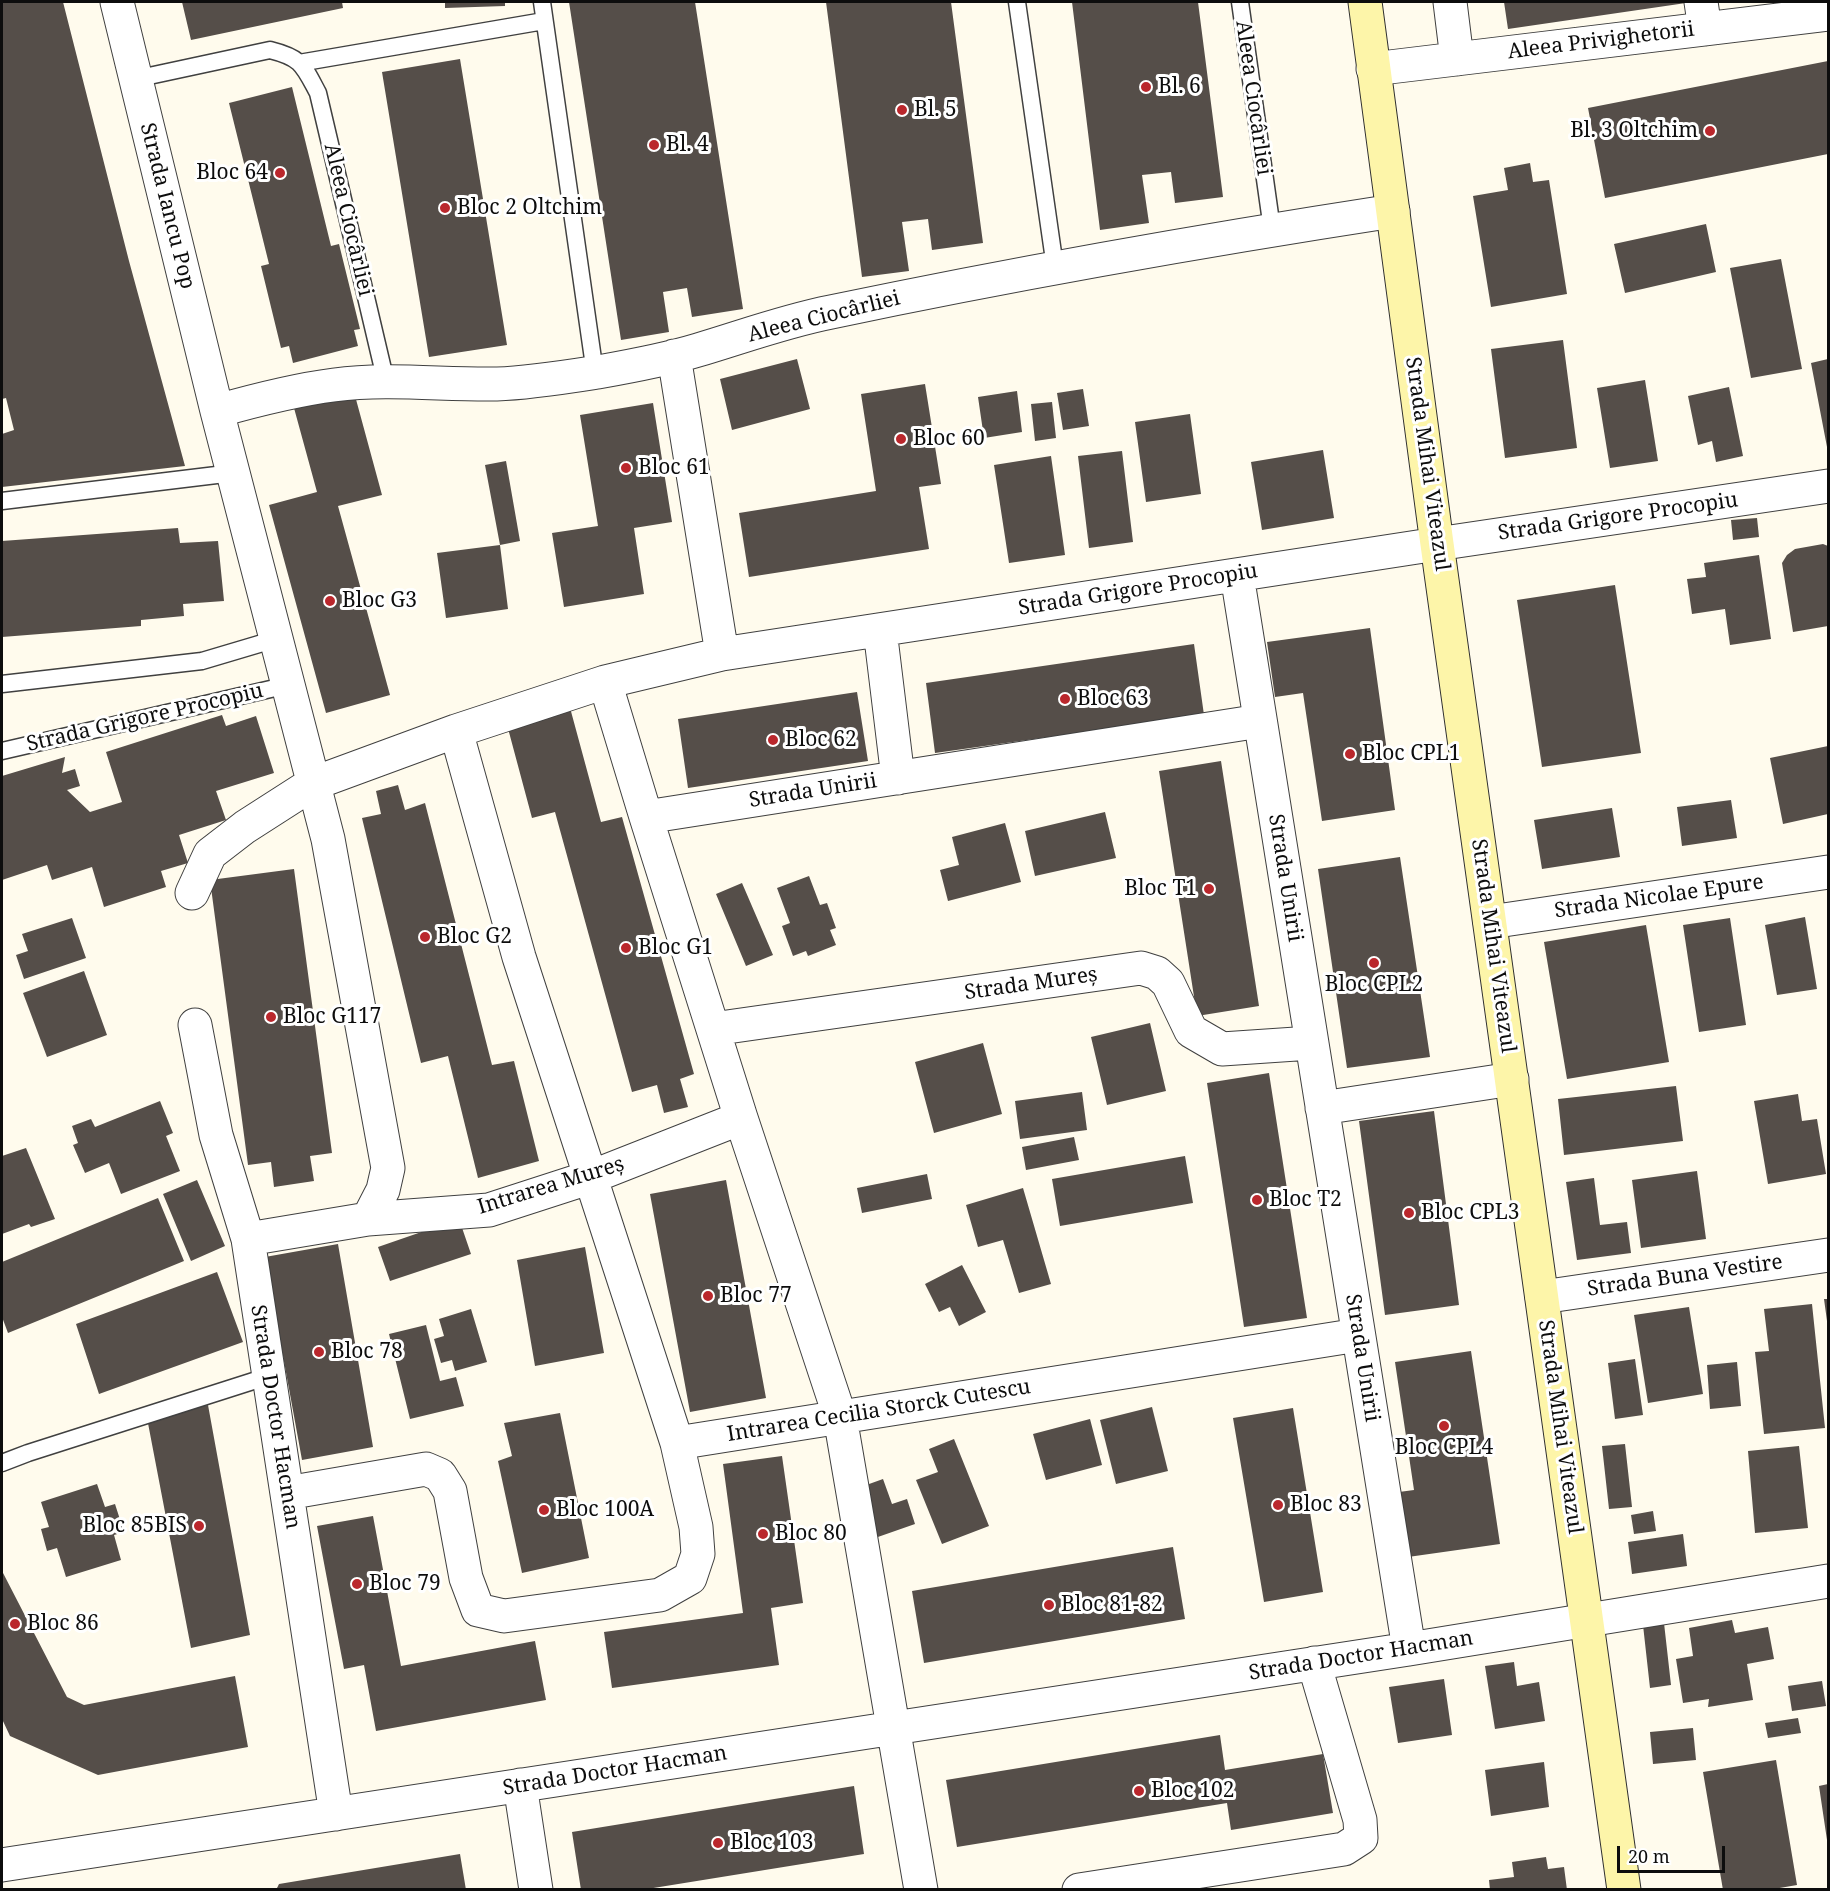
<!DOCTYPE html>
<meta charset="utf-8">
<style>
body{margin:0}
#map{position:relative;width:1830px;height:1891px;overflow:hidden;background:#fffbed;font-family:"Noto Serif",serif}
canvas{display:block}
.frame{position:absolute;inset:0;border:3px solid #0d0d0d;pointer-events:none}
.scale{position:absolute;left:1617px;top:1846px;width:108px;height:27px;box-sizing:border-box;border:3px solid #0d0d0d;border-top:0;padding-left:8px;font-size:18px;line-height:21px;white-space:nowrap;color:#0d0d0d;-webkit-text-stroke:4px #fff;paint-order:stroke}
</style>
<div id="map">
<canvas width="1830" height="1891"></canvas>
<div class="frame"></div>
<div class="scale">20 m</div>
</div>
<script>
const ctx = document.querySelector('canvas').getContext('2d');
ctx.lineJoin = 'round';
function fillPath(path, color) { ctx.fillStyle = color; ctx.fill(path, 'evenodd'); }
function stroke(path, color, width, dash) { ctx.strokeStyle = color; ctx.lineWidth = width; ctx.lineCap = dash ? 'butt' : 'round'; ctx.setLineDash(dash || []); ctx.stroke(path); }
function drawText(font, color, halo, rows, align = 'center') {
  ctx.font = font + ' "Noto Serif",serif'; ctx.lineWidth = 6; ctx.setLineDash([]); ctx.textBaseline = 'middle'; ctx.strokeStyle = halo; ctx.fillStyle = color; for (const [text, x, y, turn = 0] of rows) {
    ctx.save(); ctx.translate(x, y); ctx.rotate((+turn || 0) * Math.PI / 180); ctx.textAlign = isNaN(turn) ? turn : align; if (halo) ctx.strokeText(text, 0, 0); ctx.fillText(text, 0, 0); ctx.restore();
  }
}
fillPath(new Path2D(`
 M2 2H63L129 261 185 466 2 487V434L14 430 6 398 2 399Z
 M182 2H342L343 8 191 40Z
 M445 2H505V6L445 8Z
 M569 2H695L743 309 692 317 687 288 663 292 669 332 621 340Z
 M826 2H951L983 243 932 250 928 219 902 222 909 271 862 277Z
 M1072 2H1198L1223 197 1175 203 1171 172 1142 175 1149 223 1100 230Z
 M1504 2H1686V3L1508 29Z
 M460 59 507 345 429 357 382 72Z
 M1828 61V154L1605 198 1588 108Z
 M292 87 331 246 339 244 360 329 354 330 358 346 293 363 289 346 281 348 261 266 269 264 229 103Z
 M1530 163 1533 182 1549 180 1567 294 1491 307 1473 196 1508 190 1504 168Z
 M1706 224 1716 272 1625 293 1614 244Z
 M1781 259 1802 369 1751 378 1730 268Z
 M1563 340 1577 448 1505 458 1491 349Z
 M797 359 810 409 732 430 720 379Z
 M1828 359V447H1827L1811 363Z
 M1645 380 1658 461 1610 468 1597 388Z
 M925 384 941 484 919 487 929 549 749 577 739 513 876 491 861 394Z
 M1729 387 1743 456 1716 462 1712 441 1698 445 1688 396Z
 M1083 389 1089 426 1063 430 1057 393Z
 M1017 391 1022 432 984 438 978 397Z
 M354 392 382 495 338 506 390 695 326 713 269 505 317 492 294 408Z
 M1052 402 1056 438 1035 441 1031 404Z
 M653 403 672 522 634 528 644 594 564 607 552 533 598 526 580 415Z
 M1190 414 1201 494 1146 502 1135 422Z
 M1323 450 1334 518 1262 530 1251 462Z
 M1122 451 1133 542 1089 548 1078 456Z
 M1051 456 1065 555 1009 563 994 465Z
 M506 461 520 541 500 545 485 465Z
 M1757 518 1759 537 1733 540 1731 520Z
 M178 528 180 543 218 541 224 601 183 604 184 616 141 620V626L2 637V541Z
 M1823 544 1828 546V626L1793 632 1782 563 1787 555 1795 549Z
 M500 545 508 609 446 618 437 553Z
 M1759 555 1771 639 1730 645 1725 609 1692 614 1687 579 1706 577 1704 563Z
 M1615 585 1641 753 1542 767 1517 600Z
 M1370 628 1395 810 1322 821 1303 693 1275 697 1267 642Z
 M1194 644 1204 715 935 753 926 683Z
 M857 692 868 761 688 788 678 719Z
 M569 704 601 822 622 817 694 1074 680 1079 688 1107 664 1113 657 1085 632 1092 555 812 532 818 506 721Z
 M222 715 226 726 256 716 274 773 216 791 226 820 179 835 188 863 161 871 166 887 104 907 92 867 52 880 47 865 2 880V776L65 757 62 773 75 769 80 786 67 790 90 812 122 802 106 752Z
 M1828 746V814L1783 824 1770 758Z
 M1221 761 1259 1006 1197 1016 1159 771Z
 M398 785 405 810 425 803 492 1065 514 1061 539 1161 478 1178 448 1056 421 1063 362 818 381 814 376 791Z
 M1731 800 1737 838 1682 846 1677 807Z
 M1612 808 1620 857 1542 869 1534 820Z
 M1105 812 1116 858 1035 876 1025 831Z
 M1005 823 1021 882 948 901 940 870 959 865 952 837Z
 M1400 857 1430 1057 1347 1068 1318 869Z
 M294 869 332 1153 310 1156 314 1181 274 1187 271 1162 248 1165 210 880Z
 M809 876 820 905 827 903 836 928 830 930 836 945 808 956 806 951 793 956 782 926 790 923 777 888Z
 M742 883 773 955 746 966 716 894Z
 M1805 917 1817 989 1777 995 1765 925Z
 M72 918 86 958 24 979 16 955 28 951 22 934Z
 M1730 918 1746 1025 1699 1032 1683 925Z
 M1646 925 1669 1062 1567 1079 1544 942Z
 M84 971 107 1035 47 1057 23 993Z
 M1150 1023 1166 1091 1107 1105 1091 1037Z
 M983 1043 1002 1114 934 1133 915 1062Z
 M1269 1073 1307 1318 1244 1327 1207 1083Z
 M1676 1086 1683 1141 1564 1155 1558 1099Z
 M1082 1092 1087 1130 1020 1139 1015 1101Z
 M1798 1094 1802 1121 1817 1119 1826 1174 1768 1184 1754 1101Z
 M160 1101 173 1133 166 1136 180 1171 121 1194 109 1163 85 1173 73 1145 78 1143 72 1126 91 1119 95 1127Z
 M1434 1111 1459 1305 1385 1315 1359 1121Z
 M1074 1137 1079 1160 1026 1170 1022 1147Z
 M26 1148 55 1219 31 1227 29 1224 2 1234V1156Z
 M1185 1156 1193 1203 1060 1226 1052 1179Z
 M1697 1171 1706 1239 1641 1248 1632 1180Z
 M927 1174 932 1199 862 1213 857 1188Z
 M1594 1178 1600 1225 1627 1222 1631 1253 1577 1260 1566 1182Z
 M197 1180 225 1246 191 1261 163 1194Z
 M726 1180 766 1398 690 1412 650 1194Z
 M1023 1188 1051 1284 1019 1293 1003 1240 978 1247 966 1205Z
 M158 1198 184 1261 8 1333 2 1317V1262Z
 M459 1219 471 1254 390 1281 378 1247Z
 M338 1244 373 1447 302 1460 265 1257Z
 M585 1247 604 1353 535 1366 517 1260Z
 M962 1265 986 1312 959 1326 950 1307 939 1312 925 1284Z
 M217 1272 243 1342 99 1394 76 1324Z
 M1824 1299H1828V1321H1827Z
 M1812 1304 1825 1428 1764 1434 1755 1352 1769 1351 1764 1309Z
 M1689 1307 1703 1394 1648 1403 1634 1315Z
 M471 1309 487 1362 455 1371 452 1360 441 1363 434 1339 444 1336 439 1319Z
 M426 1325 440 1381 456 1377 464 1406 410 1419 389 1334Z
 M1471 1351 1500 1544 1408 1557 1399 1492 1414 1490 1395 1362Z
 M1635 1359 1643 1415 1615 1419 1608 1363Z
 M1737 1362 1741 1406 1710 1409 1707 1365Z
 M208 1405 250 1635 191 1648 147 1418Z
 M1152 1407 1168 1471 1116 1484 1100 1420Z
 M1293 1408 1323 1592 1264 1602 1233 1418Z
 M560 1413 589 1558 522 1573 498 1461 512 1456 504 1423Z
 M1090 1419 1102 1465 1046 1480 1033 1434Z
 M954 1439 989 1526 942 1544 916 1480 938 1472 929 1449Z
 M1625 1444 1632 1507 1609 1509 1602 1446Z
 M1799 1446 1808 1528 1755 1533 1748 1451Z
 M782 1456 803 1603 771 1608 779 1665 612 1688 604 1632 743 1613 723 1464Z
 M883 1479 892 1504 907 1499 915 1524 875 1538 858 1488Z
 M97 1484 105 1507 115 1504 124 1532 114 1535 121 1560 66 1577 57 1548 47 1551 41 1529 49 1527 41 1502Z
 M1653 1511 1656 1531 1634 1534 1631 1515Z
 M373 1516 401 1666 535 1641 546 1700 376 1731 364 1665 344 1669 317 1526Z
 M1683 1534 1687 1566 1632 1574 1628 1542Z
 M1173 1547 1185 1619 924 1663 912 1591Z
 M2 1571 67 1697 84 1705 235 1676 248 1747 98 1775 10 1736 2 1719Z
 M1732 1620 1735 1633 1768 1627 1774 1659 1747 1664 1753 1700 1708 1707 1709 1699 1683 1703 1676 1659 1693 1656 1689 1628Z
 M1664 1623 1671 1685 1650 1688 1643 1625Z
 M1514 1662 1517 1686 1539 1682 1545 1721 1495 1729 1485 1666Z
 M1444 1679 1452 1735 1398 1743 1389 1687Z
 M1822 1681 1826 1706 1792 1711 1788 1686Z
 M1798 1718 1801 1733 1768 1738 1765 1723Z
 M1693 1728 1696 1760 1653 1764 1650 1732Z
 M1220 1735 1225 1770 1323 1754 1333 1813 1231 1830 1227 1803 957 1847 946 1780Z
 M1776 1760 1797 1885 1768 1890H1723L1703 1772Z
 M1544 1762 1549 1807 1491 1816 1485 1770Z
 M1828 1784V1840H1827L1819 1786Z
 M854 1786 864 1854 641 1890H581L572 1832Z
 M460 1854 466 1890H276L279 1884Z
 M1546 1857 1548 1869 1564 1867 1567 1890H1490L1489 1880 1514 1877 1512 1862Z`), '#554e49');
const lane = new Path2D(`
 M542 2 595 373
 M1017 2 1055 267
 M1240 2 1272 229
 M299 63 544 21
 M135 79 270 50C302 58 303 65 318 93L386 382
 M2 501 233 473
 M2 684 202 661 276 639
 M2 751 288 685
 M2 1463 28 1453 269 1376`);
const street = new Path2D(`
 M117 2 217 411 328 839 388 1168 383 1190 368 1219
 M1450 2 1457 59
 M1701 2 1705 29
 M1373 69 1828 14
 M674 356 722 654
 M217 411C256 400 294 390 334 385 388 378 443 385 497 384 529 383 566 377 598 372 632 366 665 360 698 350 742 337 785 321 831 312 1017 273 1205 240 1393 211
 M1237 575 1409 1649
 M880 630 898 778
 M605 682 646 817 741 1118 840 1417 921 1890
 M456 731 519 957 677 1443 1358 1335
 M646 817 1260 721
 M192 893 210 854 245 827 312 784 456 731 605 682 722 654 1437 544 1828 486
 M1490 922 1828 872
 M195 1025 216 1135 248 1239 336 1814
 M713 1029 1141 968 1157 973 1168 983 1191 1031 1222 1049 1311 1043
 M1322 1108 1512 1079
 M248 1239 368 1219 489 1210 591 1177 741 1118
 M1542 1297 1828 1255
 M287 1493 426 1469 440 1475 450 1491 466 1578 478 1610 504 1616 660 1595 690 1578 698 1554 696 1527 677 1443
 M520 1785 536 1890
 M2 1865 1409 1649 1828 1581
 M1079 1890 1344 1849 1361 1838 1360 1820 1314 1663`);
const secondary = new Path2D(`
 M1365 2 1437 544 1624 1890`);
stroke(lane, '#404040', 19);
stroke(street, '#404040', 35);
stroke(secondary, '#2f2f2f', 35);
stroke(lane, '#fff', 16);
stroke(street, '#fff', 33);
stroke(secondary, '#fdf5a9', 33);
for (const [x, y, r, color] of [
 [1146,87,6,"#ba272c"],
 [902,110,6,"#ba272c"],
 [1710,131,6,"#ba272c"],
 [654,145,6,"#ba272c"],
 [280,173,6,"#ba272c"],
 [445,208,6,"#ba272c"],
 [901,439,6,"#ba272c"],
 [626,468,6,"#ba272c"],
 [330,601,6,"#ba272c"],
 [1065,699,6,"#ba272c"],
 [773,740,6,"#ba272c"],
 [1350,754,6,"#ba272c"],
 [1209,889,6,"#ba272c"],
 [425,937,6,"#ba272c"],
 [626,948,6,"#ba272c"],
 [1374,963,6,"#ba272c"],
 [271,1017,6,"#ba272c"],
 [1257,1200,6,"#ba272c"],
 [1409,1213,6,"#ba272c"],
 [708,1296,6,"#ba272c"],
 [319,1352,6,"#ba272c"],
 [1444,1426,6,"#ba272c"],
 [1278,1505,6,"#ba272c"],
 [544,1510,6,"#ba272c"],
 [199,1526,6,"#ba272c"],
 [763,1534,6,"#ba272c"],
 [357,1584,6,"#ba272c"],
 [1049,1605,6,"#ba272c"],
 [15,1624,6,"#ba272c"],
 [1139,1791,6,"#ba272c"],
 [718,1843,6,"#ba272c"]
]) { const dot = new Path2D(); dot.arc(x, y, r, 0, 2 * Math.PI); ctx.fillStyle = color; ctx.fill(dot); stroke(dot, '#fff', 2); }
drawText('21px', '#0d0d0d', '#fff', [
 ["Aleea Privighetorii",1601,41,-7],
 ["Aleea Ciocârliei",1253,98,82],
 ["Strada Iancu Pop",167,206,76],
 ["Aleea Ciocârliei",348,220,77],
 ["Aleea Ciocârliei",824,317,-14],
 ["Strada Mihai Viteazul",1427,464,82],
 ["Strada Grigore Procopiu",1618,517,-8],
 ["Strada Grigore Procopiu",1138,590,-9],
 ["Strada Grigore Procopiu",145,718,-13],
 ["Strada Unirii",813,791,-9],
 ["Strada Unirii",1285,878,81],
 ["Strada Nicolae Epure",1659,897,-8],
 ["Strada Mihai Viteazul",1493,946,82],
 ["Strada Mureș",1031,984,-8],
 ["Intrarea Mureș",551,1186,-17],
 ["Strada Buna Vestire",1685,1276,-8],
 ["Strada Unirii",1362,1358,81],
 ["Intrarea Cecilia Storck Cutescu",879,1411,-9],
 ["Strada Doctor Hacman",275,1417,81],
 ["Strada Mihai Viteazul",1560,1427,82],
 ["Strada Doctor Hacman",1361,1656,-9],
 ["Strada Doctor Hacman",615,1771,-9]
]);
drawText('21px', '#0d0d0d', '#fff', [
 ["Bl. 6",1158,87],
 ["Bl. 5",914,110],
 ["Bl. 3 Oltchim",1698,131,"right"],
 ["Bl. 4",666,145],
 ["Bloc 64",268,173,"right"],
 ["Bloc 2 Oltchim",457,208],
 ["Bloc 60",913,439],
 ["Bloc 61",638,468],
 ["Bloc G3",342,601],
 ["Bloc 63",1077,699],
 ["Bloc 62",785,740],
 ["Bloc CPL1",1362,754],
 ["Bloc T1",1197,889,"right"],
 ["Bloc G2",437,937],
 ["Bloc G1",638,948],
 ["Bloc CPL2",1374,985,"center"],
 ["Bloc G117",283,1017],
 ["Bloc T2",1269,1200],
 ["Bloc CPL3",1421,1213],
 ["Bloc 77",720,1296],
 ["Bloc 78",331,1352],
 ["Bloc CPL4",1444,1448,"center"],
 ["Bloc 83",1290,1505],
 ["Bloc 100A",556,1510],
 ["Bloc 85BIS",187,1526,"right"],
 ["Bloc 80",775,1534],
 ["Bloc 79",369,1584],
 ["Bloc 81-82",1061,1605],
 ["Bloc 86",27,1624],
 ["Bloc 102",1151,1791],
 ["Bloc 103",730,1843]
], 'left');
</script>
